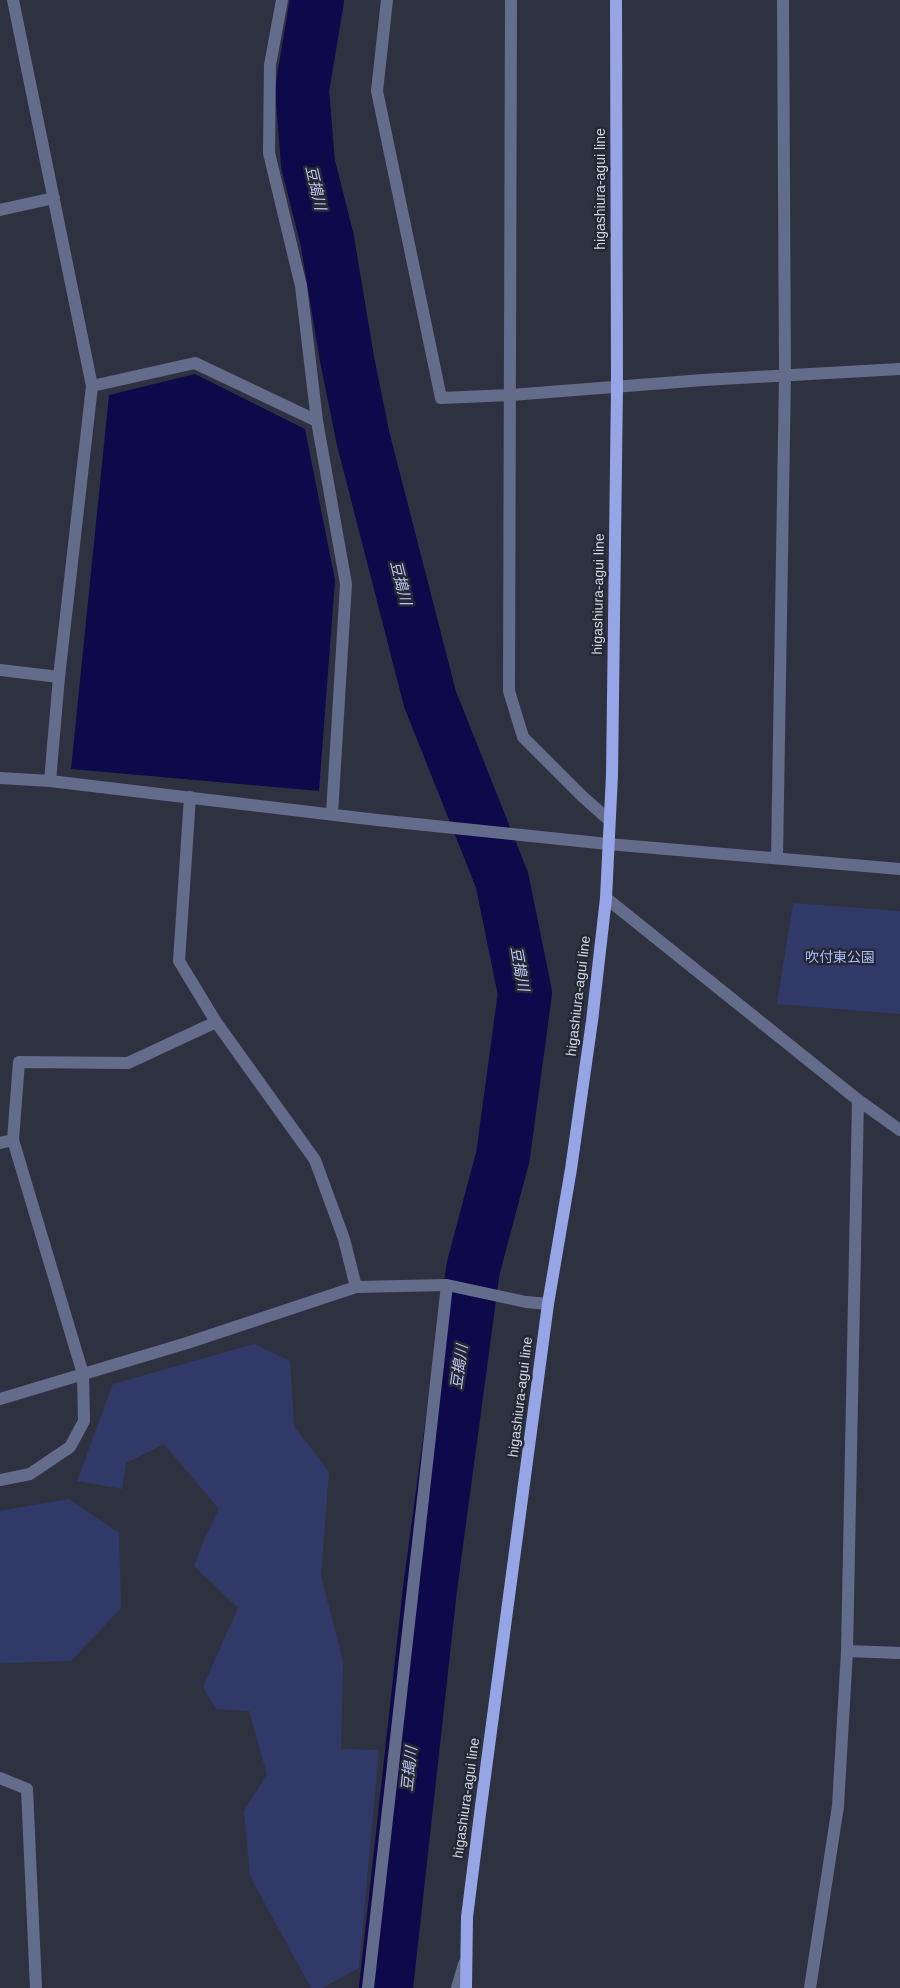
<!DOCTYPE html>
<meta charset="utf-8">
<style>
body{margin:0}
canvas{display:block;background:#2e3240}
</style>
<canvas width="900" height="1988"></canvas>
<script>
const ctx = document.querySelector('canvas').getContext('2d');
ctx.lineJoin = 'round';
function fillPath(path, color) { ctx.fillStyle = color; ctx.fill(path, 'evenodd'); }
function stroke(path, color, width, dash) { ctx.strokeStyle = color; ctx.lineWidth = width; ctx.lineCap = dash ? 'butt' : 'round'; ctx.setLineDash(dash || []); ctx.stroke(path); }
function drawText(font, color, halo, rows, align = 'center') {
  ctx.font = font + ' Arial,"Noto Sans JP",sans-serif'; ctx.lineWidth = 5; ctx.setLineDash([]); ctx.textBaseline = 'middle'; ctx.strokeStyle = halo; ctx.fillStyle = color; for (const [text, x, y, turn = 0] of rows) {
    ctx.save(); ctx.translate(x, y); ctx.rotate((+turn || 0) * Math.PI / 180); ctx.textAlign = isNaN(turn) ? turn : align; if (halo) ctx.strokeText(text, 0, 0); ctx.fillText(text, 0, 0); ctx.restore();
  }
}
fillPath(new Path2D(`
 M793 903 900 911V1014L777 1004Z
 M254 1344 290 1361 294 1426 329 1472 321 1576 343 1661 341 1749 379 1750 359 1968 322 1988H311L250 1876 244 1811 267 1774 249 1711 216 1709 203 1687 238 1608 194 1566 204 1540 219 1509 164 1444 126 1463 122 1489 77 1481 113 1384Z
 M69 1499 119 1533 121 1608 71 1661 0 1663V1511Z`), '#303967');
fillPath(new Path2D(`
 M195 374 305 429 335 580 319 791 71 769 109 395Z`), '#0d094a');
stroke(new Path2D(`
 M317 0 302 90 308 164 327 239 347 359 363 438 430 699 502 880 525 993 503 1156 473 1269 430 1589 386 1988`), '#0d094a', 54);
stroke(new Path2D(`
 M13 0 92 386
 M282 0 270 65 269 153 301 286 317 421
 M387 0 377 91 441 398 511 395 703 380 900 369
 M511 0 509 691 523 737 583 797 609 820
 M0 210 54 198
 M0 670 59 677
 M0 778 50 781 377 820 608 844 900 869
 M50 781 59 677 92 386 195 363 317 421 346 584 332 814
 M190 797 179 961 216 1022 315 1160 344 1239 356 1287
 M777 858 785 375 783 0
 M606 898 858 1100 900 1130
 M13 1140 19 1062 128 1063 216 1022
 M0 1143 13 1140 83 1374 84 1421 70 1447 30 1474 0 1480
 M0 1399 187 1343 356 1287 447 1285 526 1302 548 1304
 M847 1651 900 1653
 M0 1778 27 1789 36 1988
 M368 1988 447 1285
 M457 1988 464 1964
 M810 1988 838 1806 847 1651 858 1100`), '#646c8c', 12);
stroke(new Path2D(`
 M466 1988 467 1917 481 1806 548 1304 571 1169 592 1021 606 898 612 775 617 387 616 0`), '#95a5e5', 12);
drawText('14px', '#d4d7e0', '#242836', [
 ["higashiura-agui line",601,189,-90],
 ["higashiura-agui line",599,594,-89],
 ["higashiura-agui line",579,996,-83],
 ["higashiura-agui line",521,1397,-83],
 ["higashiura-agui line",467,1798,-82]
]);
drawText('14px', '#adbcf7', '#242836', [
 ["吹付東公園",840,958]
]);
drawText('italic 15px', '#c0cbf2', '#242836', [
 ["豆搗川",315,188,77],
 ["豆搗川",400,583,76],
 ["豆搗川",519,969,80],
 ["豆搗川",460,1367,-82],
 ["豆搗川",410,1769,-84]
]);
</script>
